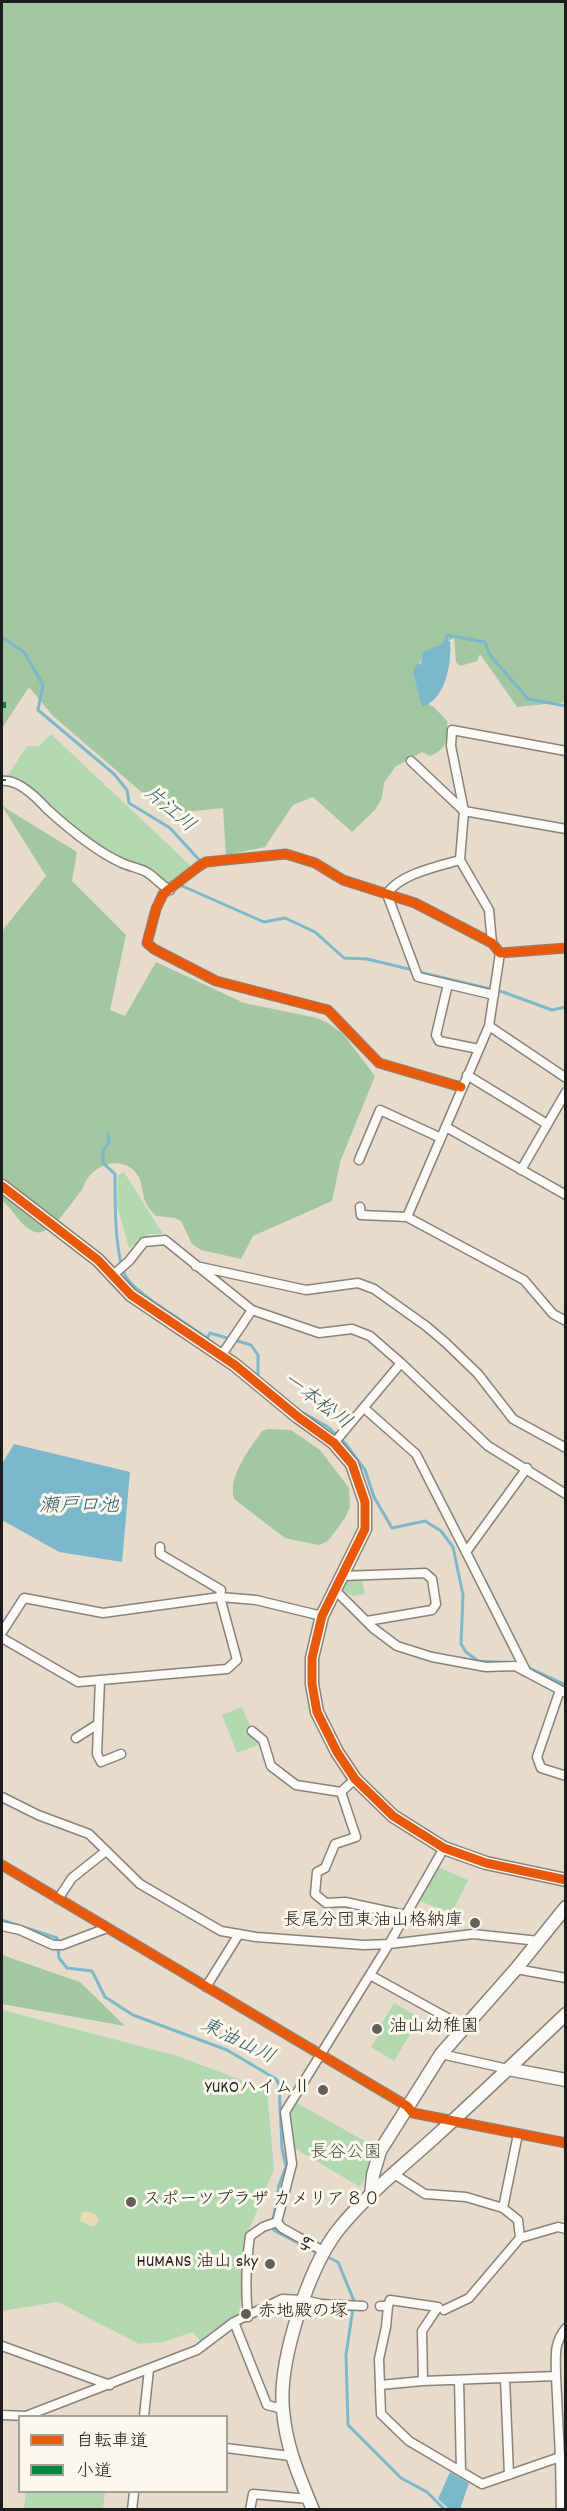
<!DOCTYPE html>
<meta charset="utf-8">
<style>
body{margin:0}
#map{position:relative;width:567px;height:2511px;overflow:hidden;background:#e7dccc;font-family:Dekko,"Klee One",sans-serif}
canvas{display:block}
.frame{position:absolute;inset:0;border:3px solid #1c1c1c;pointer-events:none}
.legend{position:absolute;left:18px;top:2415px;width:210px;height:78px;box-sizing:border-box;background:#fbf7ec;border:2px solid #a29f99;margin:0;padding:8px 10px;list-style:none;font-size:18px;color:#1c1c1c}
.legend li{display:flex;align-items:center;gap:12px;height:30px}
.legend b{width:30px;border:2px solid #a29f99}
</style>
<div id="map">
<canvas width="567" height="2511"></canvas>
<div class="frame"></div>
<ul class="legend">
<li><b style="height:8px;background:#e8590c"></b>自転車道</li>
<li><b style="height:8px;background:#00873e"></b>小道</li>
</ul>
</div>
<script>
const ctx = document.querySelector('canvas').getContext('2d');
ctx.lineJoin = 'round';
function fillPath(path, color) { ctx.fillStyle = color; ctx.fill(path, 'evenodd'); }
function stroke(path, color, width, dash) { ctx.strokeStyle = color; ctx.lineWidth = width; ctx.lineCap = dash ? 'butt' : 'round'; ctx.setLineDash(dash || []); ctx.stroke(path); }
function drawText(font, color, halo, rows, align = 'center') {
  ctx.font = font + ' Dekko,"Klee One",sans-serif'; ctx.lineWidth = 6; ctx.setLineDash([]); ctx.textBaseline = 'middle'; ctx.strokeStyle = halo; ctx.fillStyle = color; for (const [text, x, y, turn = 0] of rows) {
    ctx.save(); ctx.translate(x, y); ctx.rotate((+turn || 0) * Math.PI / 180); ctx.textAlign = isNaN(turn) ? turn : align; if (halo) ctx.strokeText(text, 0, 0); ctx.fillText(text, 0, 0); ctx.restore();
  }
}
fillPath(new Path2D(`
 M51 734 193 868 169 887 88 839 8 775 27 746H39Z
 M124 1172 163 1234H150L129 1248 117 1205 118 1175Z
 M362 1580 365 1594 352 1596 340 1588 341 1581Z
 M242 1707 258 1745 237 1753 222 1715Z
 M438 1867 468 1880 452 1913 419 1901Z
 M394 2003 420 2018 394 2061 371 2047 379 2035 376 2033Z
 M2 2010 178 2056 267 2090 274 2169 247 2235 239 2318 202 2343 193 2332 163 2342 139 2344 58 2302 2 2311Z
 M297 2103 379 2149 360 2187 291 2146 288 2116Z
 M26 2492H105L103 2509H24Z`), '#b1d8ae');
fillPath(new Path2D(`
 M2 2H565V702L517 707 480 654 477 661 460 666 456 662 454 638 424 653 418 668 429 705 434 707 447 721C449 739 447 749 430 756L422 752 395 767 384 783 382 798 375 810 352 832 313 797 293 805 265 847 226 855 223 808 167 814 53 716 29 687 2 728Z
 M2 806 77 852 72 881 126 935 110 1010 125 1016 156 962 244 1003 317 1018 328 1023 343 1034 375 1076 340 1162 332 1201 253 1236 241 1259 201 1250 192 1244 181 1221 175 1218 156 1216C153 1213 149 1209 147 1205 140 1192 145 1179 131 1168 116 1158 97 1165 87 1179 84 1183 84 1188 81 1191 73 1200 51 1237 35 1232 20 1227 14 1209 2 1201V931L46 876Z
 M268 1429 291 1430 320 1450 349 1488 350 1507 345 1518 328 1541 319 1545 308 1543 285 1538 234 1499C228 1475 249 1450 262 1431Z
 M2 1955 80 1982 125 2026 2 2004Z`), '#a3c7a1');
fillPath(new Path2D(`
 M82 2212C90 2211 96 2212 99 2220L96 2225 91 2226 80 2221Z`), '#ebdbb3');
fillPath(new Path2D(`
 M443 641H450C452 663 446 699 422 707L413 672 416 665 421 664 423 652 442 644Z
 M14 1444 130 1472 122 1562 59 1552 2 1520V1464Z
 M450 2472 469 2483 460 2509H449L438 2499Z`), '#7bb8cb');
stroke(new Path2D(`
 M2 637 24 652 43 685 38 710 114 774 127 790 129 803 170 828 202 863
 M446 641 447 635 485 642 490 655 528 699 566 706
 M182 884 180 885 264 922 285 918 315 932 344 958 367 959 413 970
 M419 972 503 992 552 1010 566 1007
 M108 1134 109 1142 103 1151V1163L115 1174C115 1198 114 1261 128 1280 140 1296 188 1324 207 1338L210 1333 251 1345 258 1355V1378
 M298 1410 328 1427 345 1443 365 1470 374 1497 392 1528 425 1521 441 1531 453 1547 463 1595 461 1644 466 1652 478 1661 516 1663
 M525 1666 566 1685
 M2 1920 57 1938 59 1958 67 1968 92 1971 105 1997 133 2015 227 2050 276 2079 279 2084 282 2148 286 2167 279 2185 272 2227 275 2231 319 2254
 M325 2256 338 2262 354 2301 346 2355 348 2425 401 2478 427 2492 445 2510`), '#7bb8cb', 3);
const street = new Path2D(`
 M411 761 464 811 566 829
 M2 781C18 779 36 797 47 809 69 829 95 851 122 863 130 867 141 868 148 873 156 878 159 884 170 890
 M460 860 489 910 492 943
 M448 984 436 1035 439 1041 479 1049
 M494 995 418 977 387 894C399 874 439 866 460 860L464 811 451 746 452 730 566 751
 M489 1026 566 1078
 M467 1075 547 1124
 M461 1087 379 1063 328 1010 216 981 154 949 147 943 156 909 163 894 198 867 206 862 286 854 315 863 343 880 415 903 492 943 500 953 566 948
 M446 1127 566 1195
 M359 1160 380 1110 441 1138
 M521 1170 566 1092
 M360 1207 361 1215 407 1217 489 1026 500 953
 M407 1217 524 1280 553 1314 566 1321
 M196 1266 306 1290 358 1283 374 1289 426 1326 446 1343 478 1374 513 1419 566 1448
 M112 1276 129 1261 144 1242 165 1240 252 1310 319 1333 352 1329 370 1336 401 1363
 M221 1356 252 1310
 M364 1408 416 1454 466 1552
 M334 1443 401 1363 488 1446 566 1494
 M342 1576 425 1573 432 1579 436 1604 432 1610 367 1621
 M334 1589 373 1628 397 1646 432 1657 486 1667 515 1666 566 1693
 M2 1632 24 1598 103 1613 220 1597 256 1600 322 1616
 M2 1638 78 1682 227 1669 237 1660 220 1597 221 1590 160 1554V1547
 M526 1671 466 1552 527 1468
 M100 1680 97 1754 101 1762 121 1754
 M560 1690 537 1757 541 1768 566 1776
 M252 1731 263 1740 271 1766 296 1785 341 1792 355 1779
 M76 1738 98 1724
 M341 1792 356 1837 335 1844 325 1868 317 1872 315 1894 326 1903 345 1902 405 1915
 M2 1797 38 1815 89 1834 140 1884 221 1931 256 1937 364 1945 389 1944 473 1934 539 1941
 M2 1865 407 2106 413 2113 566 2143
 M58 1899 72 1878 106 1851
 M2 1926 20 1930 53 1945H62L107 1928
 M516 1969 566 1978
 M370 1975 464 2027
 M206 1987 239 1934
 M441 2054 508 2069
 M394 2174 425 2194 466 2197 503 2208 518 2220 520 2238
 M503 2208 518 2134
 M325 2252 282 2228 277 2222 292 2164 285 2112 389 1944 444 1848
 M380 2306H388L390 2300 438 2307 422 2331 423 2381 556 2376C556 2358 553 2343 566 2328
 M388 2306 386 2327 379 2359 381 2414 409 2441 482 2484 560 2457 556 2376
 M444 2310 469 2298 520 2238 558 2227 566 2229
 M248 2317C245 2289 246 2264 250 2236L263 2227 277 2222
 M234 2322 267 2405 283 2409
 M2 2346 110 2385
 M505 2378 509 2475
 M459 2380 461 2471
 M380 2385 423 2381
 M2 2415 26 2416 197 2350 234 2322 282 2299 304 2300 321 2304 363 2306
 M144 2416 149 2369
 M226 2448 290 2456
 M132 2510 134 2492
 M250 2510 253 2494 309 2499
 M561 2510 560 2457H565`);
const secondary = new Path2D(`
 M2 1186 98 1260 131 1295 235 1365 298 1417 334 1443 352 1464 365 1502V1529L322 1616 312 1658V1684L317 1712 337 1752 355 1779 393 1816 444 1848 486 1863 566 1880
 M508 2069 566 2080
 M371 2196 373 2175 380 2151 441 2054 516 1969 566 1907
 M313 2510C299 2476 286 2447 283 2410 278 2362 308 2269 338 2230 366 2195 403 2166 436 2136 480 2096 523 2055 566 2014`);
stroke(street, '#88827a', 11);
stroke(secondary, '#88827a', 15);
stroke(street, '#fbfaf7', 8);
stroke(secondary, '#fbfaf7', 12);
stroke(new Path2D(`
 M2 702V708
 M2 779V781`), '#00873e', 8, [15, 8]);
stroke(new Path2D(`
 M461 1087 379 1063 328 1010 216 981 154 949 147 943 156 909 163 894 198 867 206 862 286 854 315 863 343 880 415 903 492 943 500 953 566 948
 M2 1186 98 1260 131 1295 235 1365 298 1417 334 1443 352 1464 365 1502V1529L322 1616 312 1658V1684L317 1712 337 1752 355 1779 393 1816 444 1848 486 1863 566 1880
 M2 1865 407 2106 413 2113 566 2143`), '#e8590c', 9);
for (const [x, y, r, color] of [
 [475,1923,6,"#635f5a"],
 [377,2029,6,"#635f5a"],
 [323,2090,6,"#635f5a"],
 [131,2202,6,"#635f5a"],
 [270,2264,6,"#635f5a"],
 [246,2314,6,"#635f5a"]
]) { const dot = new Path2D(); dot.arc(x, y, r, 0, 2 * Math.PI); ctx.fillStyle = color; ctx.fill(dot); stroke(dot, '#fbf7ec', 2); }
drawText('18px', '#1c1c1c', '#fbf7ec', [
 ["長尾分団東油山格納庫",463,1923],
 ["油山幼稚園",389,2029,"left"],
 ["YUKOハイムⅡ",311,2090],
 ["スポーツプラザ カメリア８０",143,2202,"left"],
 ["HUMANS 油山 sky",258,2264],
 ["赤地殿の塚",258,2314,"left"]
], 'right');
drawText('18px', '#405c46', '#fbf7ec', [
 ["長谷公園",346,2155]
]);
drawText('18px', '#1c1c1c', '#fbf7ec', [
 ["49",309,2245,-62]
]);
drawText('italic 20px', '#325b6b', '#fbf7ec', [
 ["片江川",168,811,40],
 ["一本松川",316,1403,37],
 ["瀬戸口池",79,1508],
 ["東油山川",237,2043,26]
]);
</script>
